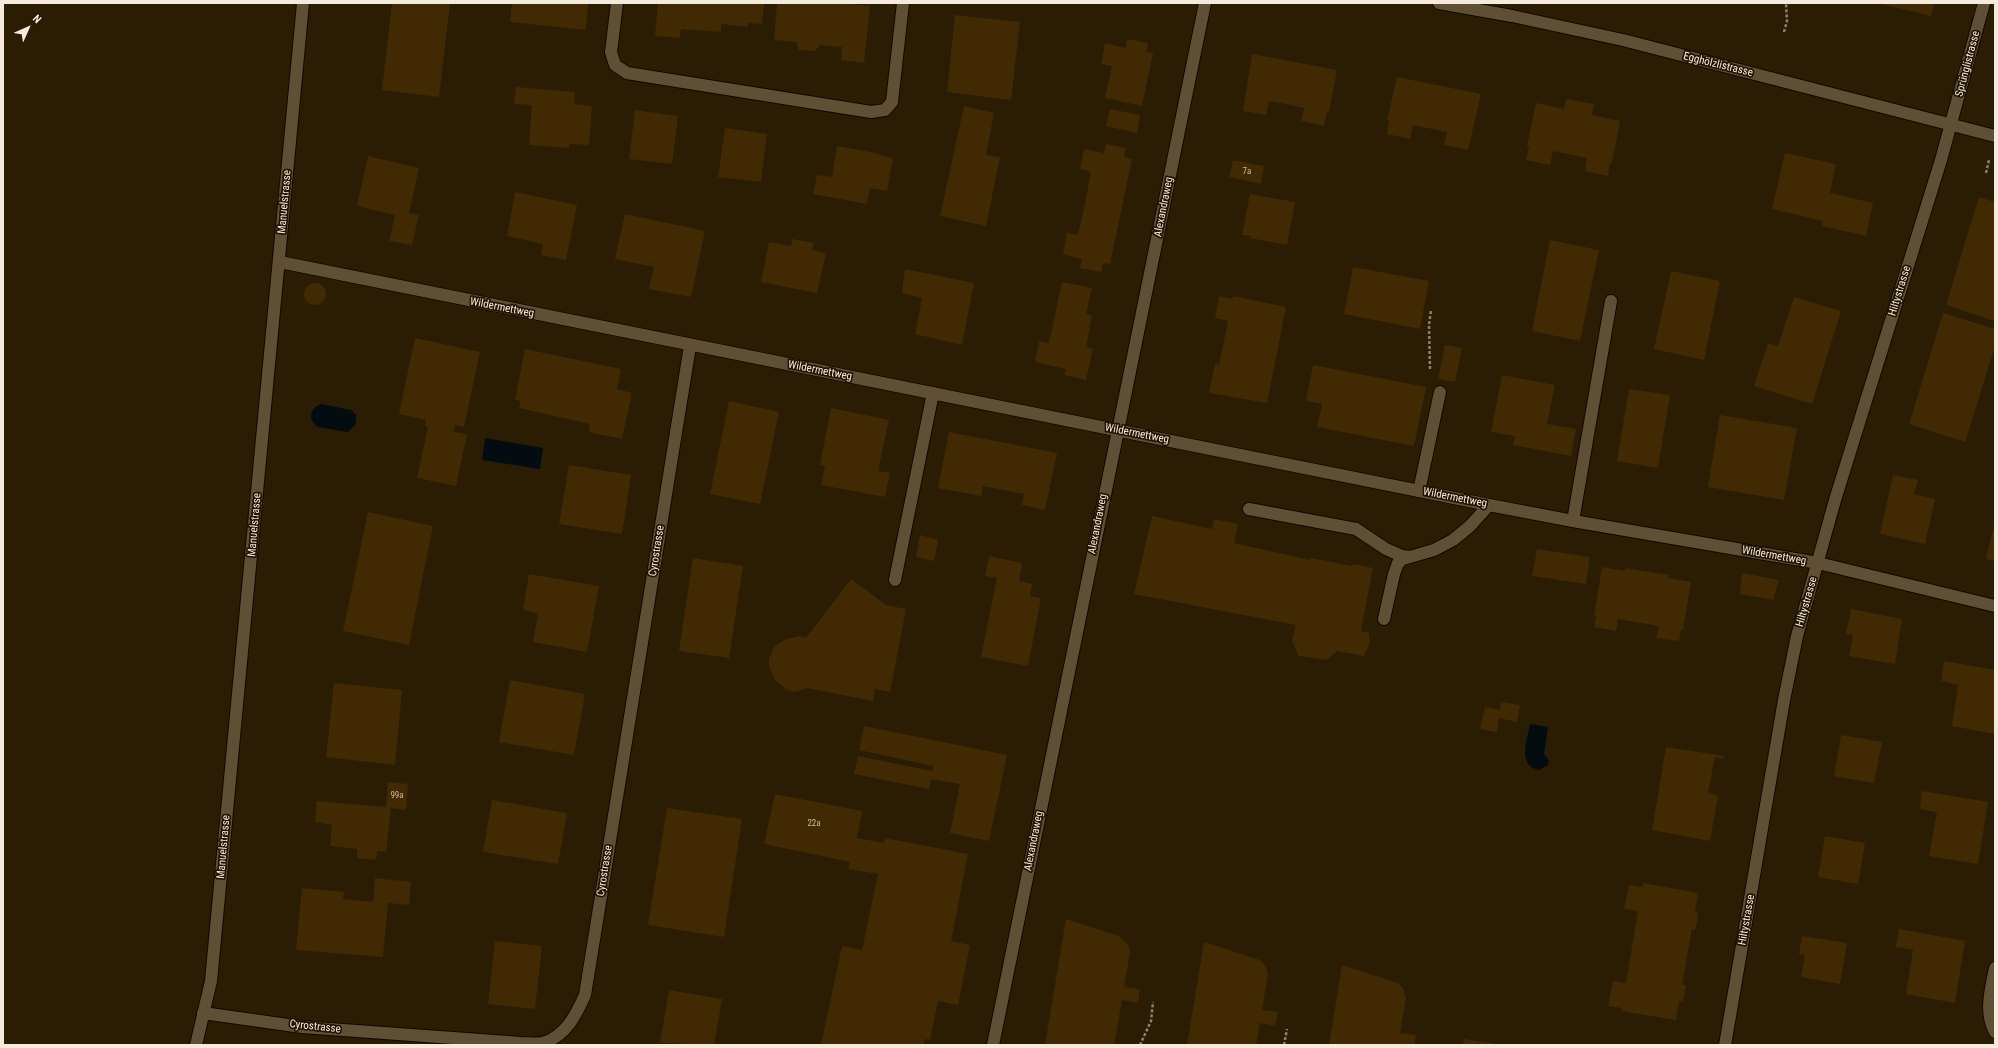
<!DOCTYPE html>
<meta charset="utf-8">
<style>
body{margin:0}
#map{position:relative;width:1998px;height:1048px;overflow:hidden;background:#2b1d04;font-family:"Roboto Condensed",sans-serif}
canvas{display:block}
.frame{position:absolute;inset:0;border:4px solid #f4ebdc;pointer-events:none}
.north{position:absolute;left:8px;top:8px;width:40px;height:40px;-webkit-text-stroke:3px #211400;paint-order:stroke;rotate:45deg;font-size:11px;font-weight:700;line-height:16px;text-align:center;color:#f4ebdc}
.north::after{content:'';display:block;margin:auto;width:14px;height:18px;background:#f4ebdc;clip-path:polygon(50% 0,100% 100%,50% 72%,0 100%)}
</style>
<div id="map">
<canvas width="1998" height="1048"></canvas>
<div class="frame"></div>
<div class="north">N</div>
</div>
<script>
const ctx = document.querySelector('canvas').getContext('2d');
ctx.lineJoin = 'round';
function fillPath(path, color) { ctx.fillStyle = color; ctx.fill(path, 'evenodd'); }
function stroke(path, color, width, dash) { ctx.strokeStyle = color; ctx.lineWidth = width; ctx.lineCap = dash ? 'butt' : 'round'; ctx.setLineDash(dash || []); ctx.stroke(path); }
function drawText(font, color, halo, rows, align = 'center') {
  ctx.font = font + ' "Roboto Condensed",sans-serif'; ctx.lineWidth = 3.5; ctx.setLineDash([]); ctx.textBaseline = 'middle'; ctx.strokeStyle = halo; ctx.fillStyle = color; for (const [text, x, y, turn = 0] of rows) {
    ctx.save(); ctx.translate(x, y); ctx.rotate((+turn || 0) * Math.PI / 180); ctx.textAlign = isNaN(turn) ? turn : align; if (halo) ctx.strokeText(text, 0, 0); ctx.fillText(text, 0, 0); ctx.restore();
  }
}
fillPath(new Path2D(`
 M321 404 351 410 356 415V424L348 432 317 427 311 419C311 410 314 407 321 404Z
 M485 438 543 448 540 469 482 460Z
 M1530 724 1548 727 1544 754 1549 760 1548 765 1539 770C1517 766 1527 740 1530 724Z`), '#030d11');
fillPath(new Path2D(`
 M392 3H450L439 97 382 90Z
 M512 3H588L586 30 510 22Z
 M658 3H764L762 24 748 23V27L721 24V32L681 29 680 38 655 36Z
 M777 3H839L870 6 864 63 841 60 842 47 820 45 815 51 799 50 796 42 774 40Z
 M1934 3 1931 16 1881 4V3Z
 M955 15 1020 22 1011 100 947 92Z
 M1127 39 1148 43 1146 52 1153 53 1142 106 1105 98 1112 66 1101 64 1105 43 1125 48Z
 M1252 54 1337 70 1329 112H1327L1324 126 1301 121 1304 108 1286 104 1269 101 1266 115 1243 111Z
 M1397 77 1481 94 1468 150 1444 145 1447 132 1413 125 1410 139 1387 134 1389 120H1387Z
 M516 87 575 92 574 104 592 106 589 145 569 144V148L529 145 532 105 514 104Z
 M1566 99 1594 104 1592 115 1620 121 1612 163H1610L1608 176 1585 171 1587 158 1553 151 1550 165 1526 160 1529 147 1527 146 1536 103 1564 109Z
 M964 106 994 113 986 155 1000 157 986 226 940 216Z
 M1110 109 1140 115 1137 133 1106 126Z
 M635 110 678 116 672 164 629 159Z
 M725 128 767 134 761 182 718 177Z
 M1106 144 1126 148 1124 157 1132 159 1110 264 1103 263 1101 272 1080 268 1082 259 1063 254 1067 233 1078 235 1085 204 1091 172 1080 169 1084 149 1104 153Z
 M837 146 876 153V154L893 158 887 191 870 188 867 204 813 194 817 175 832 177Z
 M1785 153 1836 164 1830 193 1873 203 1866 236 1822 226 1823 221 1772 209Z
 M368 156 419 168 409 213 419 215 412 245 389 241 395 215 357 206Z
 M1233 160 1264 166 1261 184 1229 177Z
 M515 192 577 205 566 260 541 255 543 244 507 236Z
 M1250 194 1295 202 1287 245 1250 238 1251 236 1242 235Z
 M1979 197 1995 202V321L1946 305Z
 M625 214 705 231 691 297 649 289 654 267 615 259Z
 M792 239 814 243 812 250 826 253 817 293 761 282 769 242 791 246Z
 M1550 240 1599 250 1580 341 1532 331Z
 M1353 267 1429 281 1420 329 1344 314Z
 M905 269 974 283 962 345 915 334 922 298 902 293Z
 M1671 271 1720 281 1704 360 1654 349Z
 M1062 282 1092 288 1086 314 1092 316 1086 347 1093 348 1086 380 1065 375 1066 369 1035 362 1039 341 1049 343Z
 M304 294a11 11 0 1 1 22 0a11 11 0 1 1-22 0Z
 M1219 296 1232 299 1233 296 1286 307 1267 403 1209 393 1215 364 1219 365 1228 321 1215 318Z
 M1794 297 1841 311 1812 404 1754 386 1768 343 1778 346Z
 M1943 313 1995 329V346L1965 442 1909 424Z
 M415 338 480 352 464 427 455 425 453 432 467 434 456 486 417 478 428 427 425 426 426 420 399 414Z
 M1445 345 1462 348 1455 382 1438 379Z
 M525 349 621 369 617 389 632 393 622 439 589 432 590 424 519 408 520 401 515 400Z
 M1313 365 1426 387 1414 446 1317 427 1322 404 1306 401Z
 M1502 375 1555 385 1547 424 1576 429 1571 456 1513 445 1515 436 1491 432Z
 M1629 389 1670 395 1658 468 1617 461Z
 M729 401 779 412 760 504 710 494Z
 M831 408 889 420 878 471 890 473 885 497 821 485 825 466 820 465Z
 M1720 415 1797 428 1784 500 1708 487Z
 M949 432 1057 453 1045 510 1022 505 1024 494 983 486 981 496 938 488Z
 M569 465 631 475 622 534 559 524Z
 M1893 475 1918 480 1914 494 1935 499 1925 544 1880 534Z
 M368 512 433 526 409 645 343 631Z
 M1152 516 1212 529 1214 519 1238 524 1234 543 1310 560 1311 558 1352 566 1353 564 1373 568 1361 631 1369 633V636L1370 643 1364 656 1337 651 1327 660 1299 656 1292 641 1296 625 1134 594Z
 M1994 525H1995V561L1986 559Z
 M920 535 938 540 934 561 916 557Z
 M1537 549 1590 557 1586 584 1532 576Z
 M989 556 1022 563 1019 581 1032 584 1030 596 1041 598 1028 666 981 657 997 578 985 576Z
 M693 558 743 566 729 658 679 651Z
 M1602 567 1625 571V568L1669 575 1668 578 1691 582 1683 630H1681L1679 641 1656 638 1659 626 1618 619 1616 631 1594 627 1596 616H1594Z
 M1742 573 1779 580 1773 600 1740 594Z
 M529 574 599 586 587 652 533 642 538 613 523 610Z
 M851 579 886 605 906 609 890 692 875 689 873 701 807 688 795 692 787 690 775 680 769 666V659L774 647 786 639 801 636 806 638Z
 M1851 609 1902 619 1895 664 1849 656 1853 635 1846 634Z
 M1944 661 1995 670V734L1952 726 1958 685 1941 681Z
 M510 680 585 694 574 755 499 742Z
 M334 683 402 690 395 765 326 757Z
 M1501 702 1520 705 1517 722 1499 718 1497 732 1480 729 1485 707 1500 710Z
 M864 726 1007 755 989 841 950 833 960 784 931 779 929 789 854 774 858 756 932 771 934 766 859 750Z
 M1841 735 1882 742 1874 783 1834 776Z
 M1666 747 1724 756 1723 759 1715 757 1708 792 1718 796 1710 841 1652 830Z
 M388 782 408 784 406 810 391 808 386 852 377 851 376 860 357 858V849L330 846 332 825 315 822 317 801 386 807Z
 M1922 791 1988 802 1978 864 1929 856 1937 812 1920 809Z
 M775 794 862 811 857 838 884 843 885 838 968 854 951 941 970 945 958 1005 938 1001 930 1040 925 1039 923 1045H821L842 946 862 950 878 874 848 869 850 862 764 844Z
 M492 800 567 813 558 864 483 852Z
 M667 808 742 819 724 937 648 925Z
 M1825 836 1865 843 1858 884 1818 877Z
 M375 878 411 882 409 905 388 903 383 957 296 950 302 888 344 892 343 899 373 902Z
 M1643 883 1698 893 1695 912 1698 913 1697 922 1695 930 1692 929 1682 985H1686L1683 1002 1679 1001 1676 1020 1621 1011 1622 1008 1608 1006 1613 981 1626 983 1638 911 1624 909 1629 885 1642 887Z
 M1066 919 1119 936 1128 944 1130 952 1124 987 1140 989 1138 1003 1122 1000 1114 1045H1045Z
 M1899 929 1965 941 1955 1003 1906 994 1913 950 1897 947 1895 951Z
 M1802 936 1847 943 1840 984 1801 977 1805 955 1799 954Z
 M495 941 542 946 535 1009 488 1004Z
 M1204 942 1260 960 1266 967 1268 974 1262 1010 1278 1012 1275 1026 1260 1023 1256 1045H1187Z
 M1342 965 1398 983 1403 988 1406 998 1400 1033 1416 1035 1414 1045H1329Z
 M669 990 722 999 714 1045 660 1043Z
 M1464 1039 1497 1044V1045H1463Z`), '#412904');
const lane = new Path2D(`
 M617 3 611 52 615 65 627 73 871 112 885 110 892 102 903 3
 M1419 491 1440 392
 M1249 509 1356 529 1386 549 1402 556 1410 557
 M1573 521 1611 301
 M895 580 933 393
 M1384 619 1394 574 1398 563 1403 559 1434 550 1453 540 1470 526 1489 505`);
const street = new Path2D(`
 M1439 3 1512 16 1623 40 1995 136
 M280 262 1489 505 1573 521 1818 563 1995 606
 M1995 968C1991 989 1984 1012 1995 1032
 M203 1013 302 1027 521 1043C528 1043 537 1044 543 1043 566 1036 576 1015 585 995L690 346
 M196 1045 211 981 303 3
 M993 1045 1205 3
 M1725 1045 1784 700 1797 636 1835 500 1941 160 1984 3`);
stroke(lane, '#130700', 14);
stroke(street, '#130700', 14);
stroke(new Path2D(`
 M1784 32 1787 21 1786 3
 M1986 173 1989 160
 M1430 369 1429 325 1431 310
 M1140 1045 1151 1021 1153 1002
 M1284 1045 1287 1029`), '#8d816d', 2.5, [3, 2]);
stroke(lane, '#5f5035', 12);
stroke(street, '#5f5035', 12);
drawText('9px', '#c7baa6', null, [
 ["7a",1247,172],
 ["99a",397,796],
 ["22a",814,824]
]);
drawText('11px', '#f4ebdc', '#211400', [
 ["Sprünglistrasse",1968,64,-75],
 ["Egghölzlistrasse",1718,65,14],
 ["Manuelstrasse",285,202,-85],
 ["Alexandraweg",1164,207,-79],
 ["Hiltystrasse",1900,291,-73],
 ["Wildermettweg",502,308,11],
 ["Wildermettweg",820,371,11],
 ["Wildermettweg",1137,434,11],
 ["Wildermettweg",1455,498,11],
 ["Alexandraweg",1098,524,-79],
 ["Manuelstrasse",255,525,-85],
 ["Cyrostrasse",657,551,-81],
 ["Wildermettweg",1774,556,10],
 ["Hiltystrasse",1807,602,-74],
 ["Alexandraweg",1034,841,-79],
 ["Manuelstrasse",224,847,-85],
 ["Cyrostrasse",605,871,-81],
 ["Hiltystrasse",1747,920,-80],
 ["Cyrostrasse",315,1027,6]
]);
</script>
